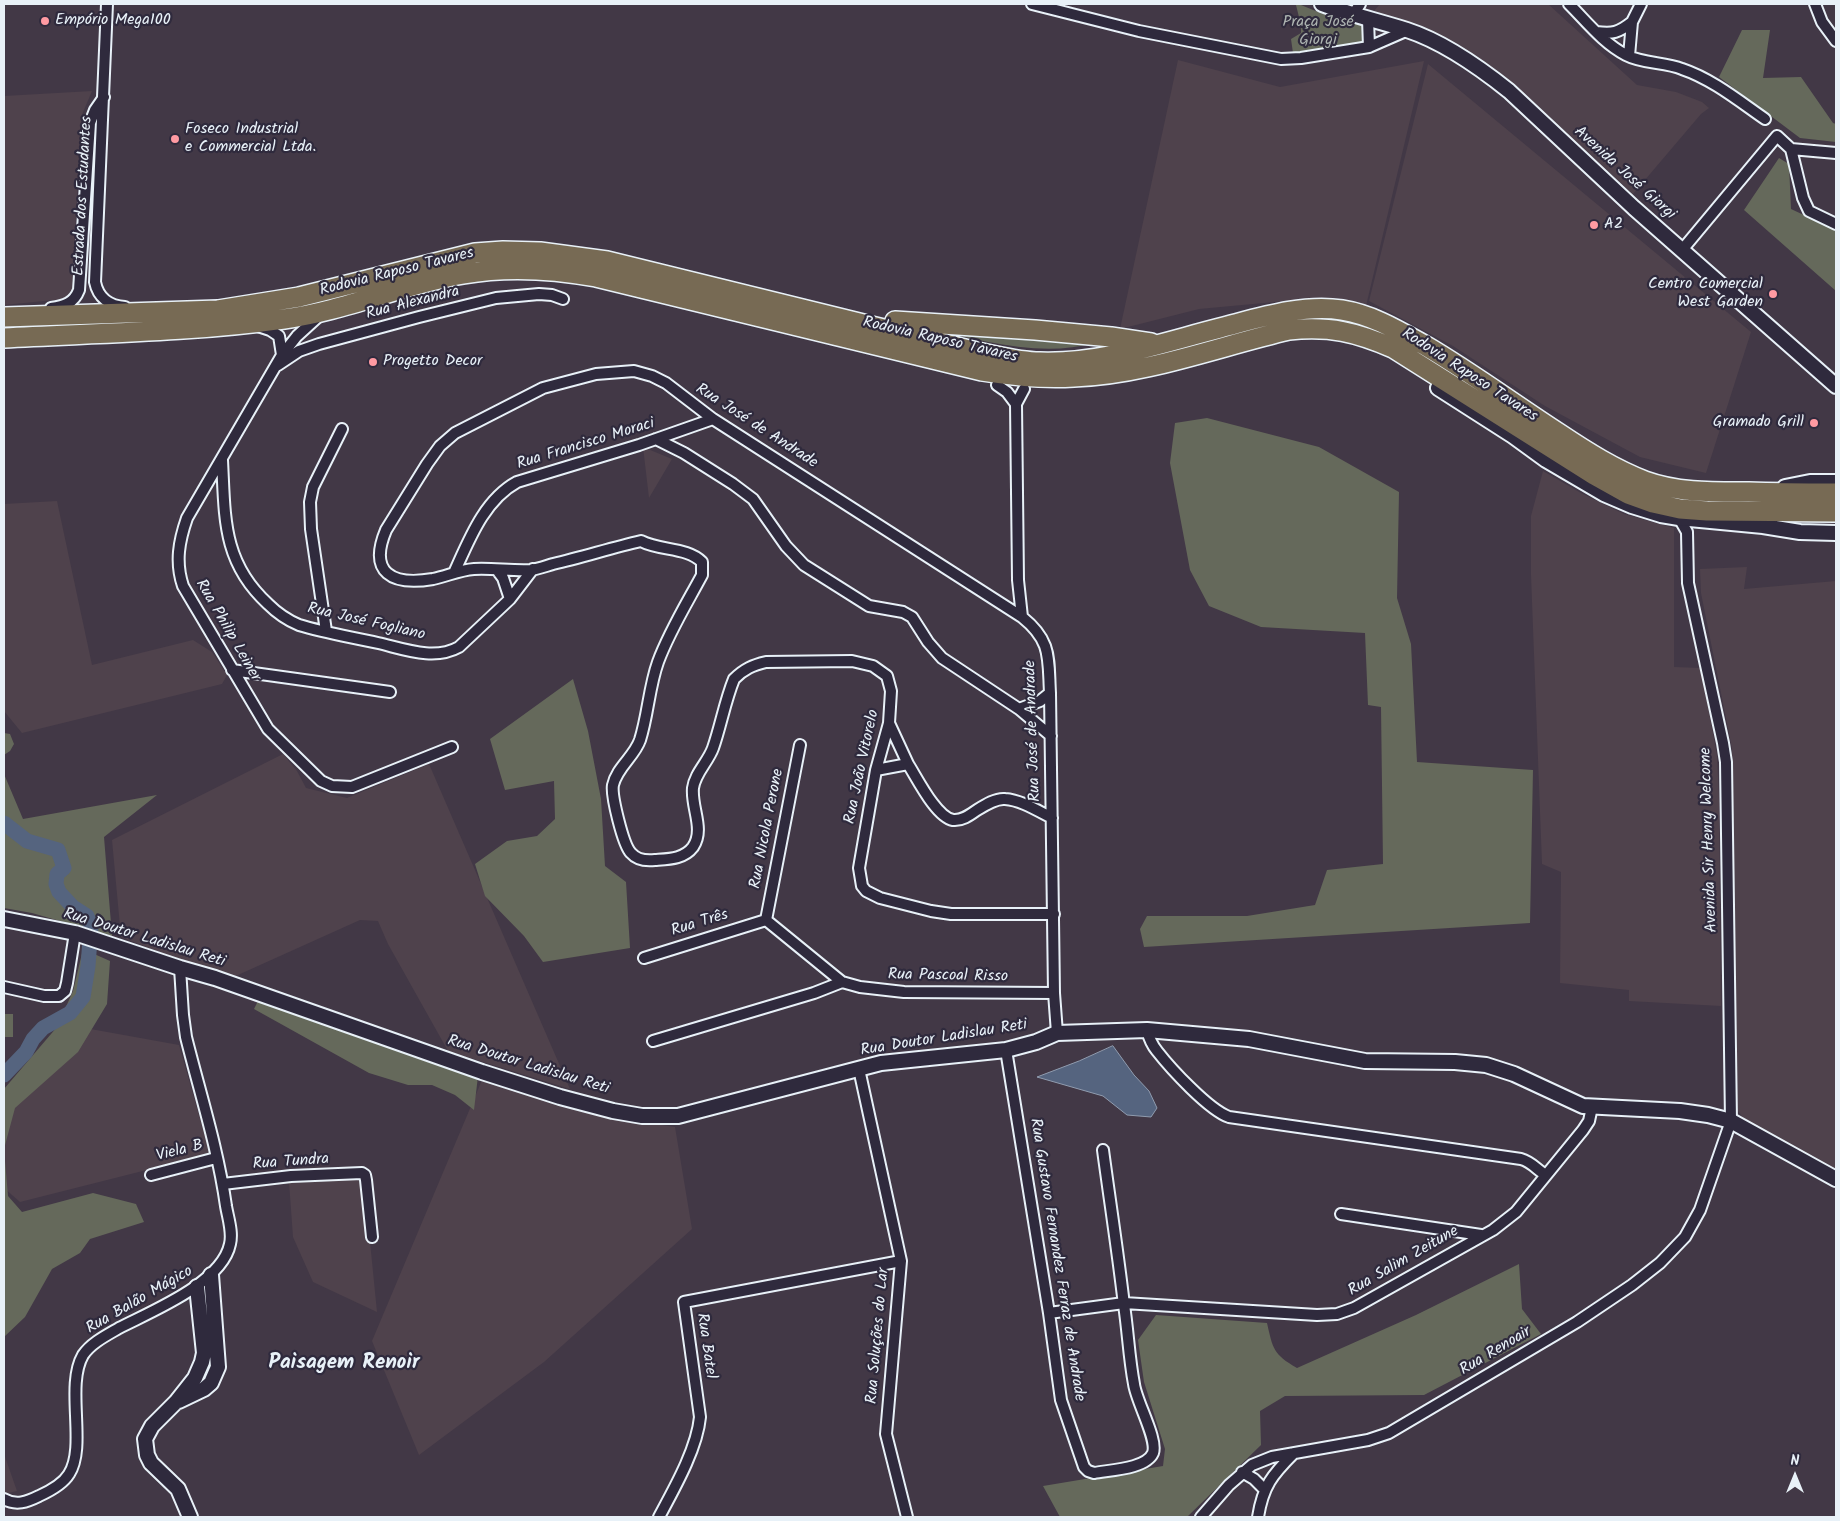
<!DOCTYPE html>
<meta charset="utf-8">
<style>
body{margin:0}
#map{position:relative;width:1840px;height:1521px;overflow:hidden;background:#423846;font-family:Kalam,sans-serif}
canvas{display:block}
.frame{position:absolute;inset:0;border:5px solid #e8f1f8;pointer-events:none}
.north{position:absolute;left:1770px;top:1451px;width:50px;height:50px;-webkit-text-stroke:4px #2f2a3d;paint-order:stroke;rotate:0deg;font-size:14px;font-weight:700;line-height:20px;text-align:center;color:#e8f1f8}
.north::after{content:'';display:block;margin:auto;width:18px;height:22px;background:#e8f1f8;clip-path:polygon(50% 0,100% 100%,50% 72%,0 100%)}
</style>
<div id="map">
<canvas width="1840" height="1521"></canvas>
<div class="frame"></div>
<div class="north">N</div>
</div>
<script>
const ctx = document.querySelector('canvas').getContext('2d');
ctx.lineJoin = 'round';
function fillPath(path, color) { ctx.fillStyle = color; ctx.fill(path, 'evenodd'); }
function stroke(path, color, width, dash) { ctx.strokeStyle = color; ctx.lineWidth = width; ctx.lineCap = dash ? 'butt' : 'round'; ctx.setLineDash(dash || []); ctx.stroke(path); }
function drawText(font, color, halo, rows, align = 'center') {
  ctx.font = font + ' Kalam,sans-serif'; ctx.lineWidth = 4.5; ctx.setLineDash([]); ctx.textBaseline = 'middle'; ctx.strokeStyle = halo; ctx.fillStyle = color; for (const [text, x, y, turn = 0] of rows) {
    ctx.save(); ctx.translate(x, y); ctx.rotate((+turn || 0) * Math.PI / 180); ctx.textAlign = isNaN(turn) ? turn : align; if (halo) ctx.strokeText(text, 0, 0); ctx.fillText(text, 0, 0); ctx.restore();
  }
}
fillPath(new Path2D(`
 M1380 4H1548L1637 85 1676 92 1702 102 1709 108 1701 114 1633 194 1498 71 1451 42 1374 11Z
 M1178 60 1280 87 1424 61 1366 306 1296 300 1199 309 1120 329Z
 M1428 64 1751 332 1706 473 1640 457 1545 406 1453 346 1369 301Z
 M92 91 81 117 72 290 64 299 4 305V96Z
 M643 447 672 459 649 498Z
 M1543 471 1581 493 1624 514 1674 528V667L1701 668 1717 756 1719 799 1721 1006 1629 1001V990L1560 983 1561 872 1542 864 1531 575V516Z
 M57 501 92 665 193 640 212 652 227 675 222 684 22 733 4 711V504Z
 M1747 567 1744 589 1836 581V1170L1744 1119 1738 1111 1732 748 1701 593 1700 569Z
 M283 754 297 771 306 788 347 798 429 764 570 1089 448 1051 388 944 378 921 360 920 229 979 121 937 112 840Z
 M74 1026 179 1045 210 1154 20 1202 4 1188V1127L7 1108Z
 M482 1080 597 1115 675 1127 692 1229 544 1362 419 1455 372 1341Z
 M356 1177 364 1181 377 1312 313 1282 293 1237 289 1182Z
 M4 1454 17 1491 4 1494Z`), '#4f424c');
fillPath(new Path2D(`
 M1296 5H1301L1328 16 1364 26 1368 29 1363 44 1293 53 1291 39 1301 33V25Z
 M1742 30H1770L1763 78 1801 77 1833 123 1836 124V142L1800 138 1719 77Z
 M1779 158 1789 164 1791 209 1836 230V291L1744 210Z
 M926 328 1019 338 1095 343C1039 358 981 340 926 328Z
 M1207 418 1319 447 1399 492 1397 598 1411 644 1417 762 1533 770 1530 923 1144 947 1140 929 1147 916H1247L1315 905 1327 870 1383 864 1381 707 1368 705 1365 633 1261 627 1209 606 1190 570 1170 463 1175 423Z
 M573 679 588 731 601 799 605 866 626 882 630 948 543 962 524 936 485 896 475 864 507 841 537 836 555 819 554 781 505 790 490 739Z
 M4 733 10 734 14 744 10 751 4 755Z
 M4 774 23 819 157 795 104 837 112 936 32 913 4 908Z
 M83 949 110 961 107 1004 78 1052 15 1108 4 1149 8 1196 22 1212 93 1193 136 1204 144 1222 90 1239 80 1253 52 1269 25 1317 4 1337V1089L57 1027 73 991Z
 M258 1001 478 1076 474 1110 455 1095 432 1085H408L369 1073 254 1009Z
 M4 1014H13V1037H4Z
 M1519 1264 1522 1309 1541 1334 1424 1395 1285 1396 1260 1411 1261 1445 1187 1517H1060L1043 1486 1163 1466 1165 1449 1144 1382 1138 1340 1156 1315 1267 1323C1273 1349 1273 1354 1297 1368L1416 1315Z`), '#65695b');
const water = new Path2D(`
 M1113 1046 1134 1075 1149 1091 1157 1108 1151 1117 1127 1115 1103 1096 1037 1077 1079 1061Z`);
fillPath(water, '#55647f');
stroke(water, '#909caf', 1);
stroke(new Path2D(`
 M4 823 27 841 58 850 64 868 57 874 56 884 59 892 73 907 87 916 91 926 88 966 83 997 70 1013 43 1028 33 1039 26 1052 4 1075`), '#55647f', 15);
const street = new Path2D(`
 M107 4 95 282C98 297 109 306 125 307
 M1032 4 1139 31 1281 59 1301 58 1369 47 1408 30
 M1569 4C1587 22 1603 43 1626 55 1643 64 1665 62 1682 69 1712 79 1739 101 1765 119
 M1815 4 1822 22 1836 41
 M1353 15 1360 4
 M1368 19 1369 47
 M1596 32C1613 34 1618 33 1632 22
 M1629 56 1632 22 1641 4
 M1791 149 1803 198 1809 211 1836 224
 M1682 250 1777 136 1791 149 1836 153
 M51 308C65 306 74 303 79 290L90 123 95 110 104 97
 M320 315 297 336 282 355 187 518C179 541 175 562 183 586L268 729 321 781 332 786 352 787 452 747
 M258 326 270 330 279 336 282 355
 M278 365 299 351 319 344 419 317 496 298 539 294 552 295 563 299
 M997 385 1007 392 1016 404
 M656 439 684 453 733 484 753 499 786 546 804 565 869 606 903 612 912 617 928 642 942 658 1019 709
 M222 460C225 517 222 562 268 604 277 613 287 620 299 625 325 633 352 637 378 643 404 649 434 661 459 647L510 599
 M497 570 503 578 510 599 533 569
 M454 573C469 540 484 500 517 482L639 445 713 419
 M1022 617 1018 580 1016 404 1024 389
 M326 631 311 529 310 502 313 487 342 429
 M232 670 390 692
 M1050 693 1040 701 1019 709 1051 736
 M908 764C917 778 936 817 953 820 962 821 970 815 977 810 985 805 996 798 1005 799 1021 800 1038 811 1052 818
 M876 770 908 764 889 723
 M1054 914H951L931 911 880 898 866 891 862 886 859 868 876 770 889 723 891 691 887 676 873 666 852 661 766 662C753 665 744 669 734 679 725 701 721 725 713 748 708 762 695 773 693 788 691 808 705 829 693 847 684 859 669 859 655 860 646 861 637 860 631 853 623 845 611 795 613 785 617 767 634 757 640 740 648 715 649 687 658 662 669 632 687 603 702 575V562C687 547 660 551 641 541 611 548 583 557 553 564 546 566 538 569 531 570 512 571 493 568 474 569 460 570 447 576 433 579 392 586 368 573 386 530L427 464 440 446 455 433 543 388 596 374 634 371 652 376 666 383 713 419 1022 617C1052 641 1048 658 1050 693L1054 993 1057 1033
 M766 920 800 745
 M766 920 842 982
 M644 958 766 920
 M4 987 44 996H59L65 991 67 983 75 933
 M1147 1030C1149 1038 1152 1045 1157 1051 1171 1069 1209 1110 1229 1117L1521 1159C1532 1162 1537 1170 1546 1175
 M653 1041 814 993 842 982 860 987 904 992 1054 993
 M1006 1050 1049 1313 1061 1400 1084 1467 1088 1471 1094 1473C1110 1470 1146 1469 1153 1453 1158 1439 1136 1401 1134 1384 1129 1358 1128 1331 1124 1305 1118 1253 1110 1202 1103 1150
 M859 1069 901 1261 886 1434 907 1517
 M151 1175 216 1158
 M223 1184 291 1176 362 1173 365 1175 366 1180 372 1237
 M1341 1214 1481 1235
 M1049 1313 1124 1303 1317 1315 1337 1314 1354 1308 1493 1230 1516 1212 1583 1130 1589 1121 1592 1107
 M1242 1472 1254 1479 1264 1489
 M4 1499C16 1506 27 1502 39 1496 50 1491 63 1484 69 1474 87 1446 65 1386 83 1355 91 1343 107 1335 119 1328 152 1311 222 1283 230 1244 233 1232 228 1218 226 1206 218 1149 200 1093 186 1037L183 1015 180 968
 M659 1517C674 1489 697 1449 700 1417L684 1302 901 1261
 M1201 1517 1229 1485 1252 1465 1272 1457 1368 1440 1389 1433 1577 1322 1632 1285 1660 1263 1685 1237 1700 1210 1731 1121 1726 762 1723 743 1688 583 1687 532 1679 518
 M1258 1517C1263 1486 1272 1475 1294 1453`);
const secondary = new Path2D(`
 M1322 4C1349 14 1378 21 1407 30 1444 42 1479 67 1509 91L1634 208 1836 386
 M1438 388 1513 436 1546 460 1604 494 1632 506 1661 515 1679 518 1763 526 1800 532 1836 533
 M1785 487 1810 482H1836
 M4 919 75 933 180 968 215 978 482 1072 560 1097 613 1111 642 1116H678L881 1063 1006 1050 1036 1042 1057 1033 1147 1030 1249 1039 1365 1061 1455 1062 1486 1065 1514 1074 1583 1106 1680 1111 1708 1115 1731 1121 1836 1179
 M179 1401 204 1389 211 1383 218 1367 211 1275
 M190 1517 178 1489 151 1463 147 1455 145 1439 152 1426 176 1402 195 1378 202 1362 204 1353 197 1287`);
const highway = new Path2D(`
 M4 317 218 310 299 297 475 253 503 251 540 252 607 261 977 352C998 356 1019 362 1040 362 1102 364 1161 343 1220 328 1259 318 1301 304 1342 310 1373 315 1399 331 1426 346 1472 373 1515 405 1560 434 1587 452 1614 469 1645 481 1678 493 1714 492 1749 492 1778 493 1807 493 1836 493
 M895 321 1035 330 1111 337 1151 343
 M4 338C97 333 191 332 284 319 345 311 403 284 464 274 508 266 552 269 596 277L982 371C1013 376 1043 379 1074 377 1144 375 1220 346 1289 330 1331 326 1355 332 1393 348L1594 475 1628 494 1653 503 1680 509 1707 511 1836 512`);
stroke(street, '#e8f1f8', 14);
stroke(secondary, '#e8f1f8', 18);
stroke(highway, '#e8f1f8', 22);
stroke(street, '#2f2a3d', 10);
stroke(secondary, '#2f2a3d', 14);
stroke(highway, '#776a54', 19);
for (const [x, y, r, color] of [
 [45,21,5,"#ff9aa2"],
 [175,139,5,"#ff9aa2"],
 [1594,225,5,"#ff9aa2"],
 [1773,294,5,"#ff9aa2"],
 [373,362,5,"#ff9aa2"],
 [1814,423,5,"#ff9aa2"]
]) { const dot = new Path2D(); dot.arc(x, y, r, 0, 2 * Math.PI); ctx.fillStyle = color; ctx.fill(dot); stroke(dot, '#2f2a3d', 2); }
drawText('16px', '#e8f1f8', '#2f2a3d', [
 ["Empório Mega100",55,21],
 ["Foseco Industrial",185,130],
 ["e Commercial Ltda.",185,148],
 ["A2",1604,225],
 ["Centro Comercial",1763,285,"right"],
 ["West Garden",1763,303,"right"],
 ["Progetto Decor",383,362],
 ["Gramado Grill",1804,423,"right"]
], 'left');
drawText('16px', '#adb4b1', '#2f2a3d', [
 ["Praça José",1318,23],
 ["Giorgi",1318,41]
]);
drawText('16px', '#e8f1f8', '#2f2a3d', [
 ["Avenida José Giorgi",1624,174,42],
 ["Estrada dos Estudantes",84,196,-87],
 ["Rodovia Raposo Tavares",397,273,-14],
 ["Rua Alexandra",413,304,-14],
 ["Rodovia Raposo Tavares",940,341,13],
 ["Rodovia Raposo Tavares",1469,376,33],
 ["Rua José de Andrade",756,427,33],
 ["Rua Francisco Moraci",586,445,-17],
 ["Rua José Fogliano",366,623,13],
 ["Rua Philip Leiner",227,631,60],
 ["Rua José de Andrade",1034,731,-92],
 ["Rua João Vitorelo",863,767,-78],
 ["Rua Nicola Perone",768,829,-79],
 ["Avenida Sir Henry Welcome",1710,840,-92],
 ["Rua Três",700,924,-17],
 ["Rua Doutor Ladislau Reti",144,939,17],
 ["Rua Pascoal Risso",948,977,1],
 ["Rua Doutor Ladislau Reti",944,1039,-9],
 ["Rua Doutor Ladislau Reti",528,1066,17],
 ["Viela B",180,1152,-14],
 ["Rua Tundra",291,1163,-4],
 ["Rua Gustavo Fernandez Ferraz de Andrade",1056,1260,81],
 ["Rua Salim Zeitune",1404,1262,-30],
 ["Rua Balão Mágico",140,1301,-30],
 ["Rua Soluções do Lar",879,1336,-85],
 ["Rua Batel",705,1346,82],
 ["Rua Renoair",1496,1352,-31]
]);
drawText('bold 21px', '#e8f1f8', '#2f2a3d', [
 ["Paisagem Renoir",344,1364]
]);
</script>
